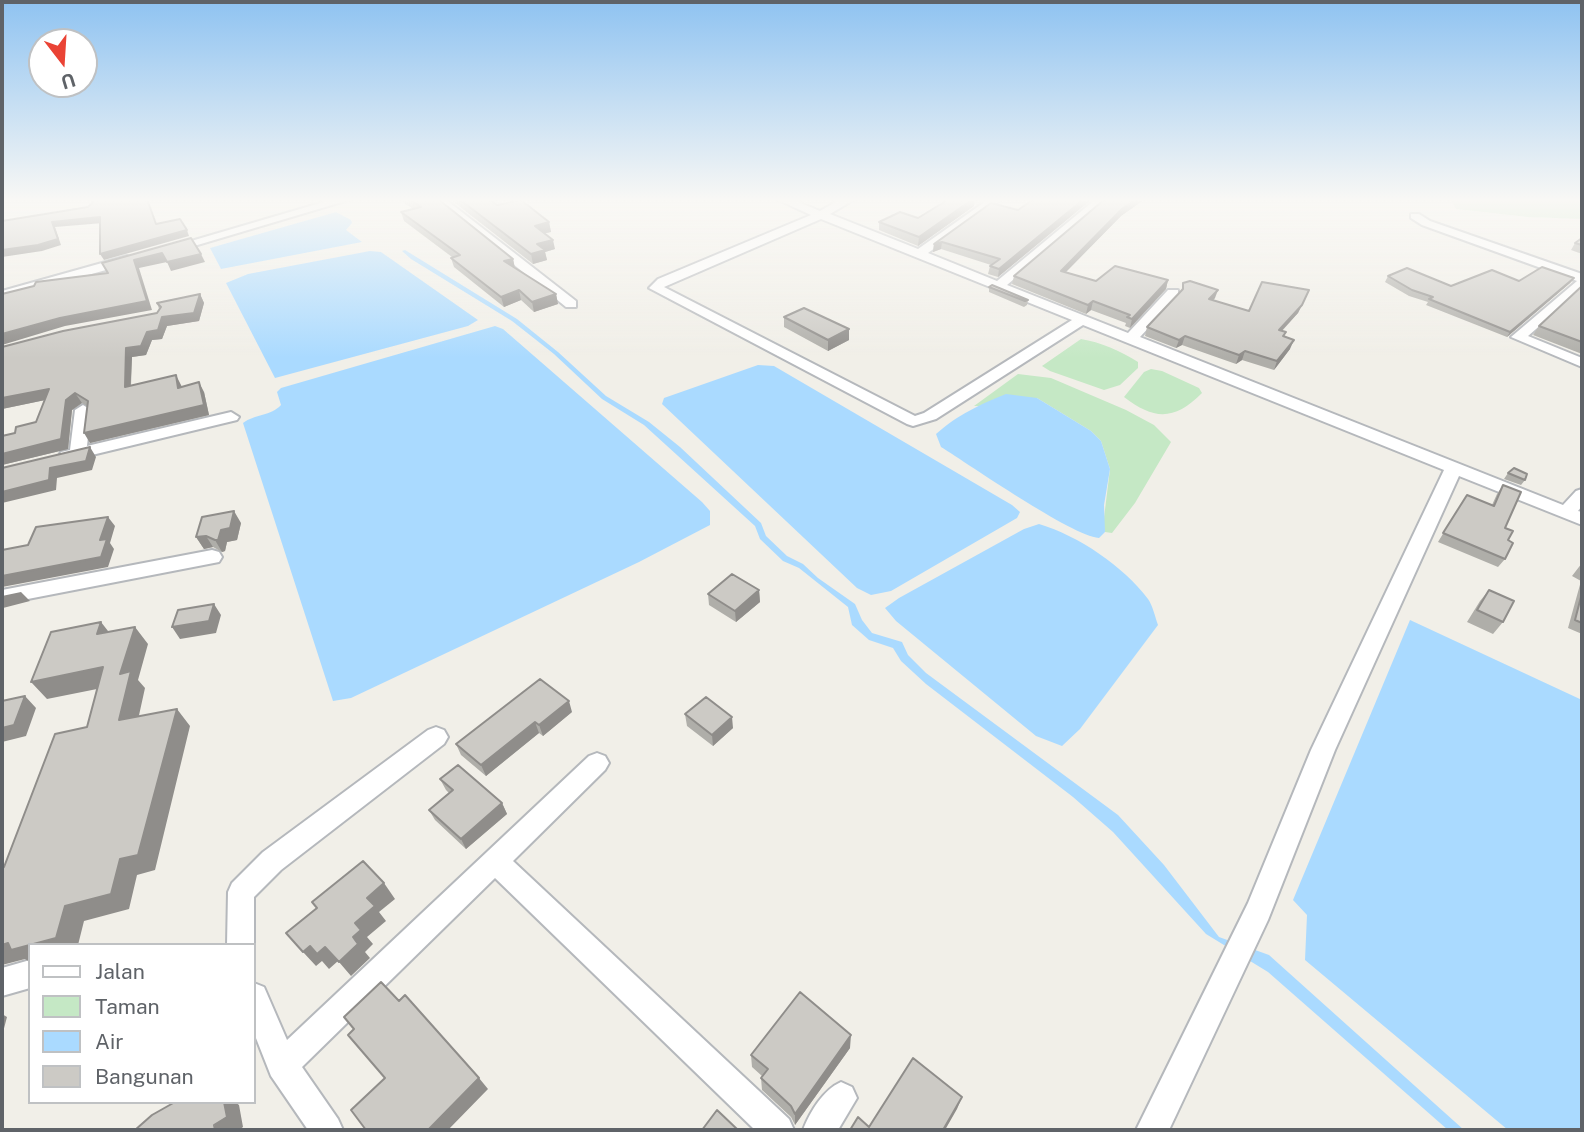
<!DOCTYPE html>
<style>
body{margin:0}
#map{position:relative;width:1584px;height:1132px;overflow:hidden;background:#f1efe8;font-family:"Public Sans",sans-serif}
canvas{display:block}
.frame{position:absolute;inset:0;border:4px solid #5f6368;pointer-events:none}
.legend{position:absolute;left:28px;top:943px;width:228px;height:161px;box-sizing:border-box;background:#fff;border:2px solid #bfc1c3;margin:0;padding:9px 12px;list-style:none;font-size:21px;color:#5f6368}
.legend li{display:flex;align-items:center;gap:14px;height:35px}
.legend b{width:35px;border:2px solid #bfc1c3}
.north{position:absolute;left:28px;top:28px;width:70px;height:70px;box-sizing:border-box;background:#fff;border:2px solid #bfc1c3;border-radius:50%;rotate:163deg;font-size:19px;font-weight:700;line-height:28px;text-align:center;color:#5f6368}
.north::after{content:'';display:block;margin:auto;width:24px;height:32px;background:#ea4335;clip-path:polygon(50% 0,100% 100%,50% 72%,0 100%)}
</style>
<div id="map">
<canvas width="1584" height="1132"></canvas>
<div class="frame"></div>
<ul class="legend">
<li><b style="height:9px;background:#fff"></b>Jalan</li>
<li><b style="height:19px;background:#c5e8c5"></b>Taman</li>
<li><b style="height:19px;background:#aadaff"></b>Air</li>
<li><b style="height:19px;background:#cccac5"></b>Bangunan</li>
</ul>
<div class="north">U</div>
</div>
<script>
const ctx = document.querySelector('canvas').getContext('2d');
ctx.lineJoin = 'round';
function fillPath(path, color) { ctx.fillStyle = color; ctx.fill(path, 'evenodd'); }
function stroke(path, color, width, dash) { ctx.strokeStyle = color; ctx.lineWidth = width; ctx.lineCap = dash ? 'butt' : 'round'; ctx.setLineDash(dash || []); ctx.stroke(path); }
fillPath(new Path2D(`
 M1451 199H1582V219L1528 217 1456 209Z
 M1081 339C1100 342 1121 351 1138 362V368L1120 385 1104 390 1050 371 1042 366Z
 M1151 369 1162 371 1199 388 1202 393C1175 420 1155 421 1124 397L1144 372Z
 M1018 374 1051 378 1126 410 1154 425 1171 442 1135 503 1112 533 1105 532 1103 526 1110 469 1101 441 1091 431 1037 398 995 399 980 406H974Z`), '#c5e8c5');
fillPath(new Path2D(`
 M336 212 351 220 352 223 346 230 362 242 221 269 210 248Z
 M405 250 517 319 558 352 606 396 649 422 680 447 761 523 766 536 787 556 803 564 818 578 855 604 862 620 872 633 902 642 908 655 926 673 1118 815 1164 865 1219 937 1269 955 1464 1130H1448L1268 972 1206 934 1113 832 1073 797 926 684 901 661 893 648 869 640 852 625 848 607 799 568 783 561 760 539 755 526 644 425 602 399 554 354 512 321 411 259 402 251Z
 M370 251 381 252 478 320 468 326 275 378 226 283 248 274Z
 M495 326 503 329 702 502 710 511V525L639 562 351 698 333 701 243 423C255 414 271 416 281 405L277 392 281 388Z
 M758 365 774 366 1012 505 1020 512 1017 518 891 591 871 595 857 588 662 404 664 398Z
 M1006 394 1037 398 1091 431 1101 441 1110 469 1104 505 1105 532 1099 538C1072 536 970 465 941 447L936 434C959 414 979 405 1006 394Z
 M1039 524C1079 536 1123 566 1148 599 1153 606 1155 617 1158 625L1080 729 1062 746 1036 736 896 621 885 608 899 598 1024 529Z
 M1410 620 1582 700V1130H1508L1305 960 1307 915 1293 900Z`), '#aadaff');
const minor = new Path2D(`
 M334 199H352L174 252 164 249Z
 M433 199H445L576 301V307H566Z
 M776 199H791L820 211 841 199H855L830 214 918 249 989 199H1002L928 253 997 281 1096 199H1108L1007 285 1128 333 1168 290H1178V296L1140 337 1563 505 1576 491 1582 489V506L1578 511 1582 512V525L1459 476 1335 750 1268 920 1169 1130H1136L1248 903 1311 750 1444 470 1083 325 936 419 913 426 907 424 649 288 658 279 811 215ZM821 219 1072 320 924 413 915 416 664 287Z
 M1411 214H1419L1430 221 1582 274V289L1528 336 1582 358V367L1511 337 1577 281 1422 225 1411 218Z
 M127 256 131 257V263L2 299V291Z
 M83 405 91 410 87 446 231 412 239 417 237 420 67 461 61 460 59 456 61 452 70 450 75 410Z
 M212 550 219 552 222 557 219 562 2 604V590Z
 M436 727 444 730 448 737 444 744 281 870 254 897V948V945H227L228 892 232 883 263 852 428 730Z
 M597 753 605 756 609 763 605 770 513 861 789 1119 794 1130H755L495 878 302 1067 338 1119 343 1130H308L271 1076 254 1033V983L264 987 287 1040 589 756Z
 M30 960V988L2 996V968Z
 M841 1082 852 1087 857 1098 838 1130H803C810 1112 823 1090 841 1082Z`);
stroke(minor, '#b5b8bc', 4);
fillPath(minor, '#fff');
fillPath(new Path2D(`
 M398 199H438L513 259 515 268 556 294 558 304 534 312 521 300 504 307 454 267 451 258 452 257 404 221 401 212 413 209Z
 M450 199H489L497 205 549 222 551 232 544 233 555 249 545 252 547 260 533 264Z
 M1034 199H1092L998 277 988 274 990 266 991 265 941 249 933 252 934 244 1018 210Z
 M1105 199H1145L1121 216 1066 272 1096 281 1168 280 1166 289 1130 328 1125 326 1126 323 1091 310 1086 314 1012 284 1014 276Z
 M974 206 918 246 879 230V222L918 218Z
 M1582 238V254L1571 250 1575 243Z
 M1388 276 1451 286 1574 278 1570 283 1507 337 1426 305 1428 302 1409 296 1385 282Z
 M1183 283 1215 298 1213 300 1249 311 1309 290 1298 313 1282 331 1286 332 1284 337 1290 349 1274 370 1242 360 1236 364 1182 345 1176 348 1145 336 1147 327 1181 292Z
 M1582 286V354L1533 335 1539 326Z
 M989 287 1028 300 1027 305 1024 307 989 292Z
 M200 294 204 303 199 321 167 326 162 339 152 340 146 355 132 357 131 386 181 385 182 387 204 392 209 415 90 443 87 406 82 403 72 410 68 449 2 465V436L15 433 36 422 45 400 2 409V347L157 313 159 309 157 303Z
 M784 317 849 340 828 351 784 327Z
 M1508 473 1525 480 1521 485 1504 479Z
 M1503 485 1505 528 1508 540 1505 559 1498 567 1438 542 1461 504 1492 505 1497 494Z
 M241 523 237 540 227 542 225 551 222 552 213 547 204 549 196 537Z
 M1582 563V634L1568 628 1581 581 1572 576Z
 M759 590 760 602 736 622 709 605 708 594Z
 M1489 590 1503 622 1493 634 1467 622 1480 601Z
 M572 712 543 736 539 733 486 776 461 755 456 744Z
 M685 714 733 728 713 746 687 726Z
 M440 779 502 803 507 814 466 849 435 820 429 810 449 793 446 790Z
 M850 1048 795 1125 791 1117 762 1090 761 1078 762 1076 752 1067 751 1055Z`), '#afaea9');
fillPath(new Path2D(`
 M973 199H975L974 206 918 246 919 237Z
 M1084 199H1092L998 277 999 269Z
 M1137 199H1145L1121 216 1059 279 1061 271 1123 208Z
 M100 217 103 223 55 227 61 245 42 251 2 257V250L52 222Z
 M549 222 551 232 537 235 535 226Z
 M187 230 189 236 104 260 100 254Z
 M553 240 555 249 545 252 547 260 533 264 531 254 537 244Z
 M942 242 941 249 933 252 934 244Z
 M162 253 167 262 139 268 152 310 65 326 2 345V334L134 260Z
 M201 254 205 262 171 271 167 262Z
 M513 259 515 269 504 261Z
 M1574 278 1570 283 1507 337 1510 332Z
 M1168 280 1166 289 1130 328 1132 319Z
 M519 290 521 300 504 307 501 297Z
 M1218 290 1215 298 1206 307 1209 299Z
 M200 294 204 303 199 321 167 326 162 339 152 340 146 355 132 357 130 397 125 387 126 348 162 317Z
 M556 294 558 304 534 312 532 302Z
 M1093 301 1091 310 1086 314 1088 305Z
 M1302 305 1298 313 1275 338 1279 330Z
 M849 329V340L828 351V340Z
 M1185 336 1182 345 1176 348 1179 340Z
 M1294 340 1290 349 1274 370 1277 361Z
 M1245 351 1242 360 1236 364 1239 355Z
 M176 375 181 385 183 397 178 388Z
 M199 382 204 392 209 415 90 443 84 433Z
 M49 389 55 398 2 409V398Z
 M75 393 82 403 72 410 68 449 2 465V454Z
 M90 447 96 457 92 470 57 478 56 490 2 503V492Z
 M234 511 241 523 237 540 227 542 225 551 222 552 215 540 221 530Z
 M108 517 115 526 110 543 114 549 108 567 2 587V576L100 540Z
 M206 536 213 547 204 549 196 537Z
 M759 590 760 602 736 622 735 611Z
 M21 592 30 601 3 608 2 611V596Z
 M214 604 221 615 216 633 180 639 172 627Z
 M101 622 115 640 97 634Z
 M135 627 148 644 138 680 145 688 134 738 119 720 120 674Z
 M103 667 117 685 47 699 31 682Z
 M25 696 36 708 26 736 2 742V728Z
 M569 701 572 712 543 736 539 725Z
 M177 709 190 726 155 870 137 875 129 909 84 921 78 945H30L65 906 120 859Z
 M732 717 733 728 713 746 712 735Z
 M535 722 539 733 486 776 481 765Z
 M502 803 507 814 466 849 461 839Z
 M384 883 395 899 379 912 386 921 367 937 373 944 365 952 370 958 351 976 339 962 353 937 355 923 367 898Z
 M8 943 30 945V962L25 959 2 965V945Z
 M310 946 325 947 338 961 329 969 322 961 316 966 303 952Z
 M2 1014 7 1017 2 1036Z
 M851 1035 850 1048 795 1125V1114Z
 M479 1078 488 1089 448 1130H428Z
 M962 1097 957 1109 945 1130H943Z
 M214 1102H235L239 1105 243 1127 239 1130H215Z`), '#8f8d8a');
const building = new Path2D(`
 M96 199H147L156 224 180 219 187 230 100 254V217L52 222 58 239 38 245 2 250V221L88 207Z
 M409 199H438L513 259 504 261 556 294 532 302 519 290 501 297 451 258 460 255 401 212 421 207Z
 M459 199H489L497 205 521 200 549 222 535 226 553 240 537 244 545 250 531 254Z
 M949 199H973L919 237 879 222 900 212 918 218Z
 M1034 199H1084L999 269 990 266 1000 259 942 242 934 244 991 203 1018 210Z
 M1105 199H1137L1123 208 1061 271 1096 281 1115 266 1168 280 1132 319 1127 317 1130 315 1093 301 1088 305 1014 276Z
 M191 238 201 254 167 262 162 253 134 260 147 301 60 318 2 334V294L34 286 36 282 108 273 102 263Z
 M1582 238V245L1575 243Z
 M1542 267 1574 278 1510 332 1429 299 1433 297 1412 290 1388 276 1407 268 1451 286 1492 270 1519 281Z
 M1190 281 1218 290 1209 299 1249 311 1262 282 1309 290 1302 305 1279 330 1286 332 1283 336 1294 340 1277 361 1245 351 1239 355 1185 336 1179 340 1147 327 1183 289V283Z
 M992 285 1028 300 1025 301 989 287Z
 M1582 286V342L1539 326Z
 M200 294 194 313 162 317 158 330 147 332 141 346 126 348 125 387 176 375 178 388 199 382 204 405 84 433 88 401 75 393 66 400 61 439 2 454V436L15 433 16 427 36 422 49 389 2 398V347L63 331 157 313 161 307 157 303Z
 M804 308 849 329 828 340 784 317Z
 M90 447 86 461 50 468 49 480 2 492V468Z
 M1514 468 1527 474 1525 480 1508 473Z
 M1503 485 1521 492 1505 528 1513 531 1508 540 1513 543 1505 559 1443 533 1467 495 1494 506Z
 M234 511 230 528 221 530 218 540H215L206 536 196 537 202 517Z
 M108 517 100 540 107 539 101 557 2 576V550L28 545 36 527Z
 M732 574 759 590 735 611 708 594Z
 M1489 590 1514 601 1503 622 1477 610Z
 M1582 593V623L1575 620Z
 M214 604 209 621 172 627 178 610Z
 M101 622 97 634 135 627 120 674 131 671 119 720 177 709 138 855 120 859 111 894 65 906 56 938 11 950 8 943 2 945V868L4 867 55 734 87 727 103 667 31 682 51 632Z
 M540 679 569 701 539 725 535 722 481 765 456 744Z
 M25 696 14 725 2 728V701Z
 M706 697 732 717 712 735 685 714Z
 M458 765 502 803 461 839 429 810 453 790 440 779Z
 M363 861 384 883 367 898 375 906 355 923 361 930 353 937 358 944 339 962 325 947 317 954 310 946 303 952 286 933 317 908 312 902Z
 M381 982 399 1001 405 995 479 1078 428 1130H366L351 1110 385 1078 348 1035 354 1029 344 1017Z
 M800 992 851 1035 795 1114 791 1106 761 1078 768 1069 751 1055Z
 M913 1058 962 1097 943 1130H850L858 1117 869 1127Z
 M175 1102H224L227 1117 214 1125 215 1130H135L152 1115Z
 M717 1110 738 1130H702Z`);
fillPath(building, '#cccac5');
stroke(building, '#8f8d8a', 2);
const sky = ctx.createLinearGradient(0, 0, 0, 358);
sky.addColorStop(0, '#8fc3f1');
sky.addColorStop(0.56, '#f9f8f5');
sky.addColorStop(1, '#f9f8f500');
ctx.fillStyle = sky;
ctx.fillRect(0, 0, 1584, 358);
</script>
